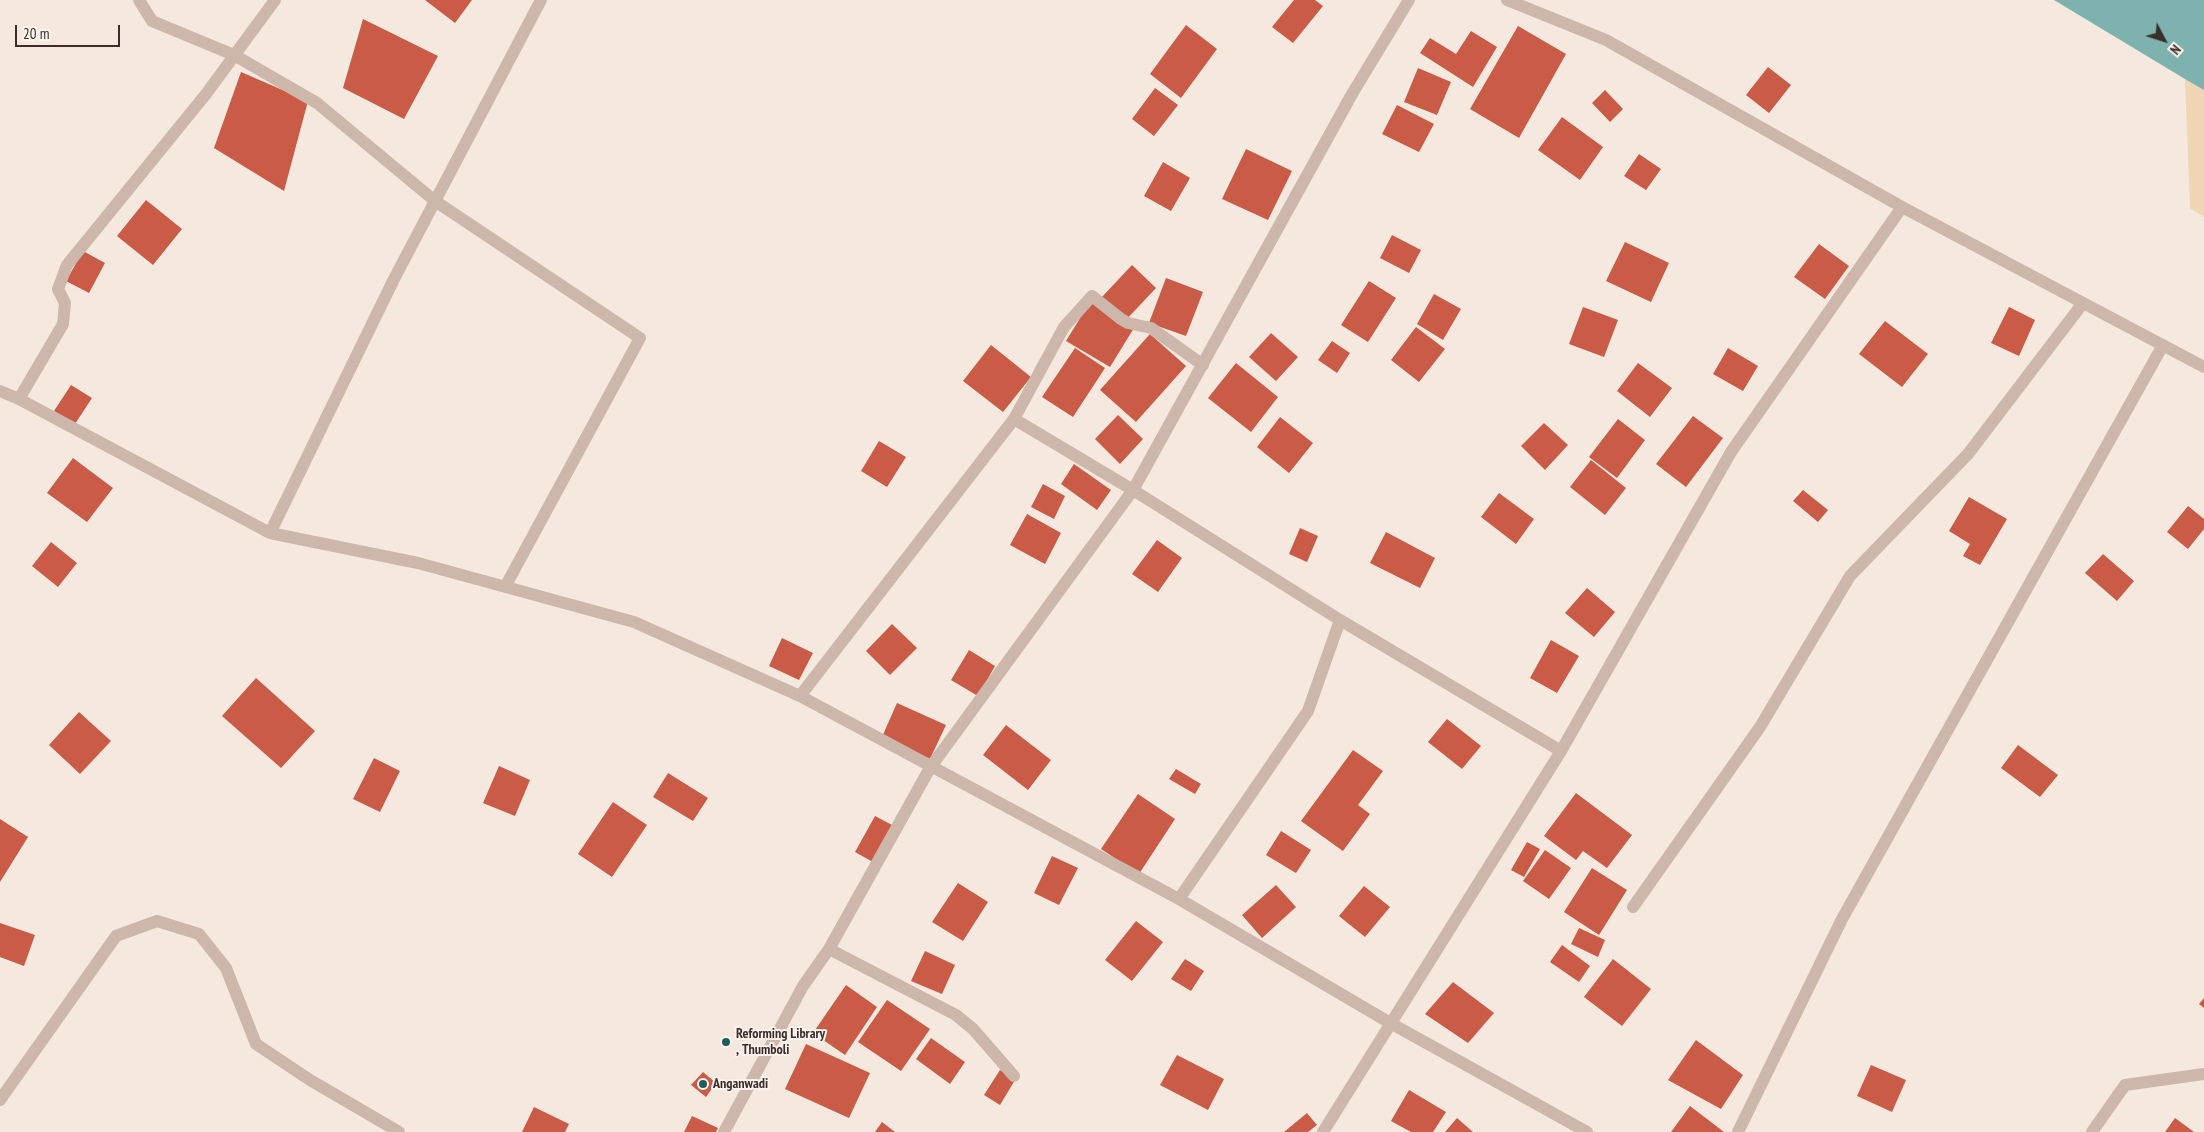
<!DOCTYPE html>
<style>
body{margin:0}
#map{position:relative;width:2204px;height:1132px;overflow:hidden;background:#f4e8df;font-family:"PT Sans Narrow",sans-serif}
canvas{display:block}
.north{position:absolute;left:2139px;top:15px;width:50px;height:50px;-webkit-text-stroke:4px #fbf3ec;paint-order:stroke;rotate:130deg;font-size:14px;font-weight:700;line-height:20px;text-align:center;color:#3a2d2a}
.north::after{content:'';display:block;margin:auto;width:18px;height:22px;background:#3a2d2a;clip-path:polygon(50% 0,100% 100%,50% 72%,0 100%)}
.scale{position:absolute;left:15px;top:25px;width:105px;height:22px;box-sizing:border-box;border:2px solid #3a2d2a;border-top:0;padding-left:6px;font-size:15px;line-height:18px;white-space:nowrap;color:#3a2d2a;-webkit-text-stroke:4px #fbf3ec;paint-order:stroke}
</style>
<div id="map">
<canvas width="2204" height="1132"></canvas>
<div class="north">N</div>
<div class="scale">20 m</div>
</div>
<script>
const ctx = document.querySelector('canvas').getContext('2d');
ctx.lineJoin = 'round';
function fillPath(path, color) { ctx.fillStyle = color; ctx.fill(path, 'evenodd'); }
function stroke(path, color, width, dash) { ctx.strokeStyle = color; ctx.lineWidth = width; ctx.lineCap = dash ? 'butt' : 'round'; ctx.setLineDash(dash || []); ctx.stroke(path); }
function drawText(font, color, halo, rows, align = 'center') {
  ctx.font = font + ' "PT Sans Narrow",sans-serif'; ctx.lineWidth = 4; ctx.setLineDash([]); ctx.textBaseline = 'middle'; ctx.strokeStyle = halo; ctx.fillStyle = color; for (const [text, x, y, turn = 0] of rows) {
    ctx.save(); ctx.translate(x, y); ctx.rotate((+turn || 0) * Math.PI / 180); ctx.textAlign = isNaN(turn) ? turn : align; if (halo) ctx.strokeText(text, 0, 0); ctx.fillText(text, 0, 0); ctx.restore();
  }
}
fillPath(new Path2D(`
 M2185 79 2204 89V217L2190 208Z`), '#f0d6b5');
fillPath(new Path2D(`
 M2054 0H2204V90L2185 79Z`), '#7db2af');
fillPath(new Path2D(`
 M425 0H472L455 23Z
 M1294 0H1315L1323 6 1293 43 1272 27Z
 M363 19 438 56 404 119 343 88Z
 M1186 25 1217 49 1181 98 1150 74Z
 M1518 26 1566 54 1519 138 1470 109Z
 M1471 31 1497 47 1473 87 1420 53 1430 38 1456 54Z
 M1768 67 1791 85 1769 113 1746 95Z
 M1418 68 1451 82 1437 115 1404 102Z
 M241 72 308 101 284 191 214 148Z
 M1155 88 1178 105 1154 136 1132 119Z
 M1605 90 1623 109 1610 122 1592 103Z
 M1397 105 1434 124 1419 152 1382 134Z
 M1562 117 1603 147 1580 180 1538 150Z
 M1246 149 1292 171 1268 220 1222 199Z
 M1639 154 1661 169 1646 190 1624 176Z
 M1163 162 1190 178 1171 211 1144 196Z
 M146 200 182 229 153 265 117 236Z
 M1392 235 1421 250 1409 273 1380 258Z
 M1625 242 1669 263 1651 302 1606 281Z
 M1819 244 1849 266 1825 299 1794 277Z
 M83 251 105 263 89 293 66 281Z
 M1132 265 1156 288 1125 321 1101 298Z
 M1166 278 1203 292 1186 336 1149 323Z
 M1369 281 1396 298 1368 342 1341 325Z
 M1434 294 1461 309 1443 340 1417 324Z
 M1090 302 1134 328 1110 367 1066 341Z
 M1583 307 1618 320 1604 357 1569 344Z
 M2009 307 2035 320 2019 356 1991 343Z
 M1885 321 1928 354 1902 387 1859 354Z
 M1416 327 1445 349 1419 382 1391 360Z
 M1271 333 1298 357 1276 381 1249 357Z
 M1150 334 1186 366 1136 422 1100 390Z
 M1332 341 1350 353 1337 373 1318 360Z
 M991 345 1031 377 1003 412 963 381Z
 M1075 348 1105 368 1073 417 1042 397Z
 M1728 348 1758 366 1743 391 1713 374Z
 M1236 363 1278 397 1251 432 1208 398Z
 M1638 363 1672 388 1650 417 1617 391Z
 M71 385 92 398 75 424 54 411Z
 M1118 415 1143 439 1120 464 1095 439Z
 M1693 416 1723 438 1686 487 1656 464Z
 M1280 417 1313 443 1289 473 1257 447Z
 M1618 419 1645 440 1617 478 1589 457Z
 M1544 423 1568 445 1545 470 1521 446Z
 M879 441 906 457 887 487 861 471Z
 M73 458 113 488 87 522 47 493Z
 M1591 460 1626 488 1605 515 1570 487Z
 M1074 464 1111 490 1097 510 1061 484Z
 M1043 484 1065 496 1054 519 1031 507Z
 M1803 490 1828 510 1818 522 1793 501Z
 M1499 493 1534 519 1516 544 1481 517Z
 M1969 497 2007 519 1980 565 1963 556 1970 544 1949 531Z
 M2188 506 2204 519V529L2188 549 2167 532Z
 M1027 514 1061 533 1045 564 1010 545Z
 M1300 528 1318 536 1307 562 1289 554Z
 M1386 532 1435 558 1420 588 1370 563Z
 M1157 540 1182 558 1158 592 1132 574Z
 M51 542 77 563 58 587 32 566Z
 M2103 554 2134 581 2117 601 2085 573Z
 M1587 588 1615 612 1594 637 1565 613Z
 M892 624 917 648 890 675 866 651Z
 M782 638 813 653 799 680 769 666Z
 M1551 640 1579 656 1557 693 1530 678Z
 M969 650 995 666 978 696 951 680Z
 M256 678 315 731 281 768 222 716Z
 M897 703 946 725 930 759 882 737Z
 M79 712 111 741 80 774 49 745Z
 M1447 719 1481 746 1462 769 1428 742Z
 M1006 725 1051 760 1028 790 983 755Z
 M2018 745 2058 775 2040 797 2001 768Z
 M1353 750 1383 771 1358 805 1370 814 1343 851 1301 821Z
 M374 758 400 771 380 812 353 799Z
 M499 766 530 780 515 816 483 803Z
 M1176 769 1201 784 1195 794 1169 779Z
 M668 773 708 798 693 821 653 797Z
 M1576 793 1632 835 1607 868 1583 851 1576 860 1544 836Z
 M1138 794 1175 819 1139 874 1101 849Z
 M613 802 647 825 612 877 578 854Z
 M875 816 894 826 873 862 855 852Z
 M0 819 28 837 0 882Z
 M1281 831 1311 850 1296 873 1266 855Z
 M1527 842 1540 849 1524 877 1511 870Z
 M1545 850 1571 868 1549 899 1523 881Z
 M1052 856 1078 868 1059 905 1034 893Z
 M1592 868 1627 890 1599 935 1564 912Z
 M958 883 988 902 963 941 932 922Z
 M1276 885 1296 907 1262 938 1242 915Z
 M1364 886 1390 907 1365 937 1339 916Z
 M1136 921 1163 942 1132 981 1105 960Z
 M0 923 35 935 24 966 0 957Z
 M1579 928 1605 940 1598 957 1571 944Z
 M1562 945 1590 966 1579 982 1550 962Z
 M925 951 955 965 942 994 911 981Z
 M1185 959 1204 971 1191 991 1171 979Z
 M1613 959 1651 989 1622 1026 1584 997Z
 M1453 982 1494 1013 1468 1043 1425 1014Z
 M846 985 877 1007 845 1055 813 1033Z
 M2204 998V1008L2199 1004Z
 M887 1000 930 1029 901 1071 858 1042Z
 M931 1038 965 1062 950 1084 916 1059Z
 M1696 1040 1743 1075 1721 1109 1668 1080Z
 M806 1044 870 1073 849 1118 785 1089Z
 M1177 1055 1224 1079 1208 1110 1160 1085Z
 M1871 1065 1906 1080 1892 1112 1857 1096Z
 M1000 1070 1015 1080 1000 1105 984 1095Z
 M703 1072 716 1083 706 1097 691 1085Z
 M1409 1090 1446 1112 1433 1132H1411L1391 1121Z
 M1690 1106 1724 1132H1671Z
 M534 1107 569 1124 565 1132H522Z
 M1307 1113 1317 1125 1308 1132H1284Z
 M692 1116 718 1128 716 1132H684Z
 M1457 1118 1473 1132H1445Z
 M2175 1118 2194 1132H2165Z
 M882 1122 895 1132H875Z`), '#ca5b47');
stroke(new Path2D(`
 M139 0 152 21 234 55 317 103 435 201 640 338 505 587
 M1507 0 1606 40 1902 207 2204 367
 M0 391 19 399 270 533 418 563 634 622 800 696 1179 899 1392 1024 1587 1132
 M19 399 63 324 65 303 58 289 67 265 206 94 275 0
 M1014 419 1133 490 1340 620 1561 751
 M270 533 394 279 541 0
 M800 696 1014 419 1064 327 1092 296 1121 319 1128 323 1151 328 1203 365
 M1179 899 1308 711 1340 620
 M1633 907 1760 727 1850 576 1968 454 2083 303
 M829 949 956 1015 973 1029 1014 1076
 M0 1100 116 936 157 921 199 934 226 968 256 1044 310 1080 399 1132
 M724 1132 803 986 829 949 930 768 1133 490 1352 94 1409 0
 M1323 1132 1561 751 1731 452 1902 207
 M1738 1132 1842 919 2163 345
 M2092 1132 2125 1085 2204 1074`), '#cdb7aa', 12);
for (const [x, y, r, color] of [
 [726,1042,5,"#1d5d5c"],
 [703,1084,5,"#1d5d5c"]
]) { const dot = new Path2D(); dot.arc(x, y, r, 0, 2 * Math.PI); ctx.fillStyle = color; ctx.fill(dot); stroke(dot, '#fbf3ec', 2); }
drawText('bold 14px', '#3a2d2a', '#fbf3ec', [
 ["Reforming Library",736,1034],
 [", Thumboli",736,1050],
 ["Anganwadi",713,1084]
], 'left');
</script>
